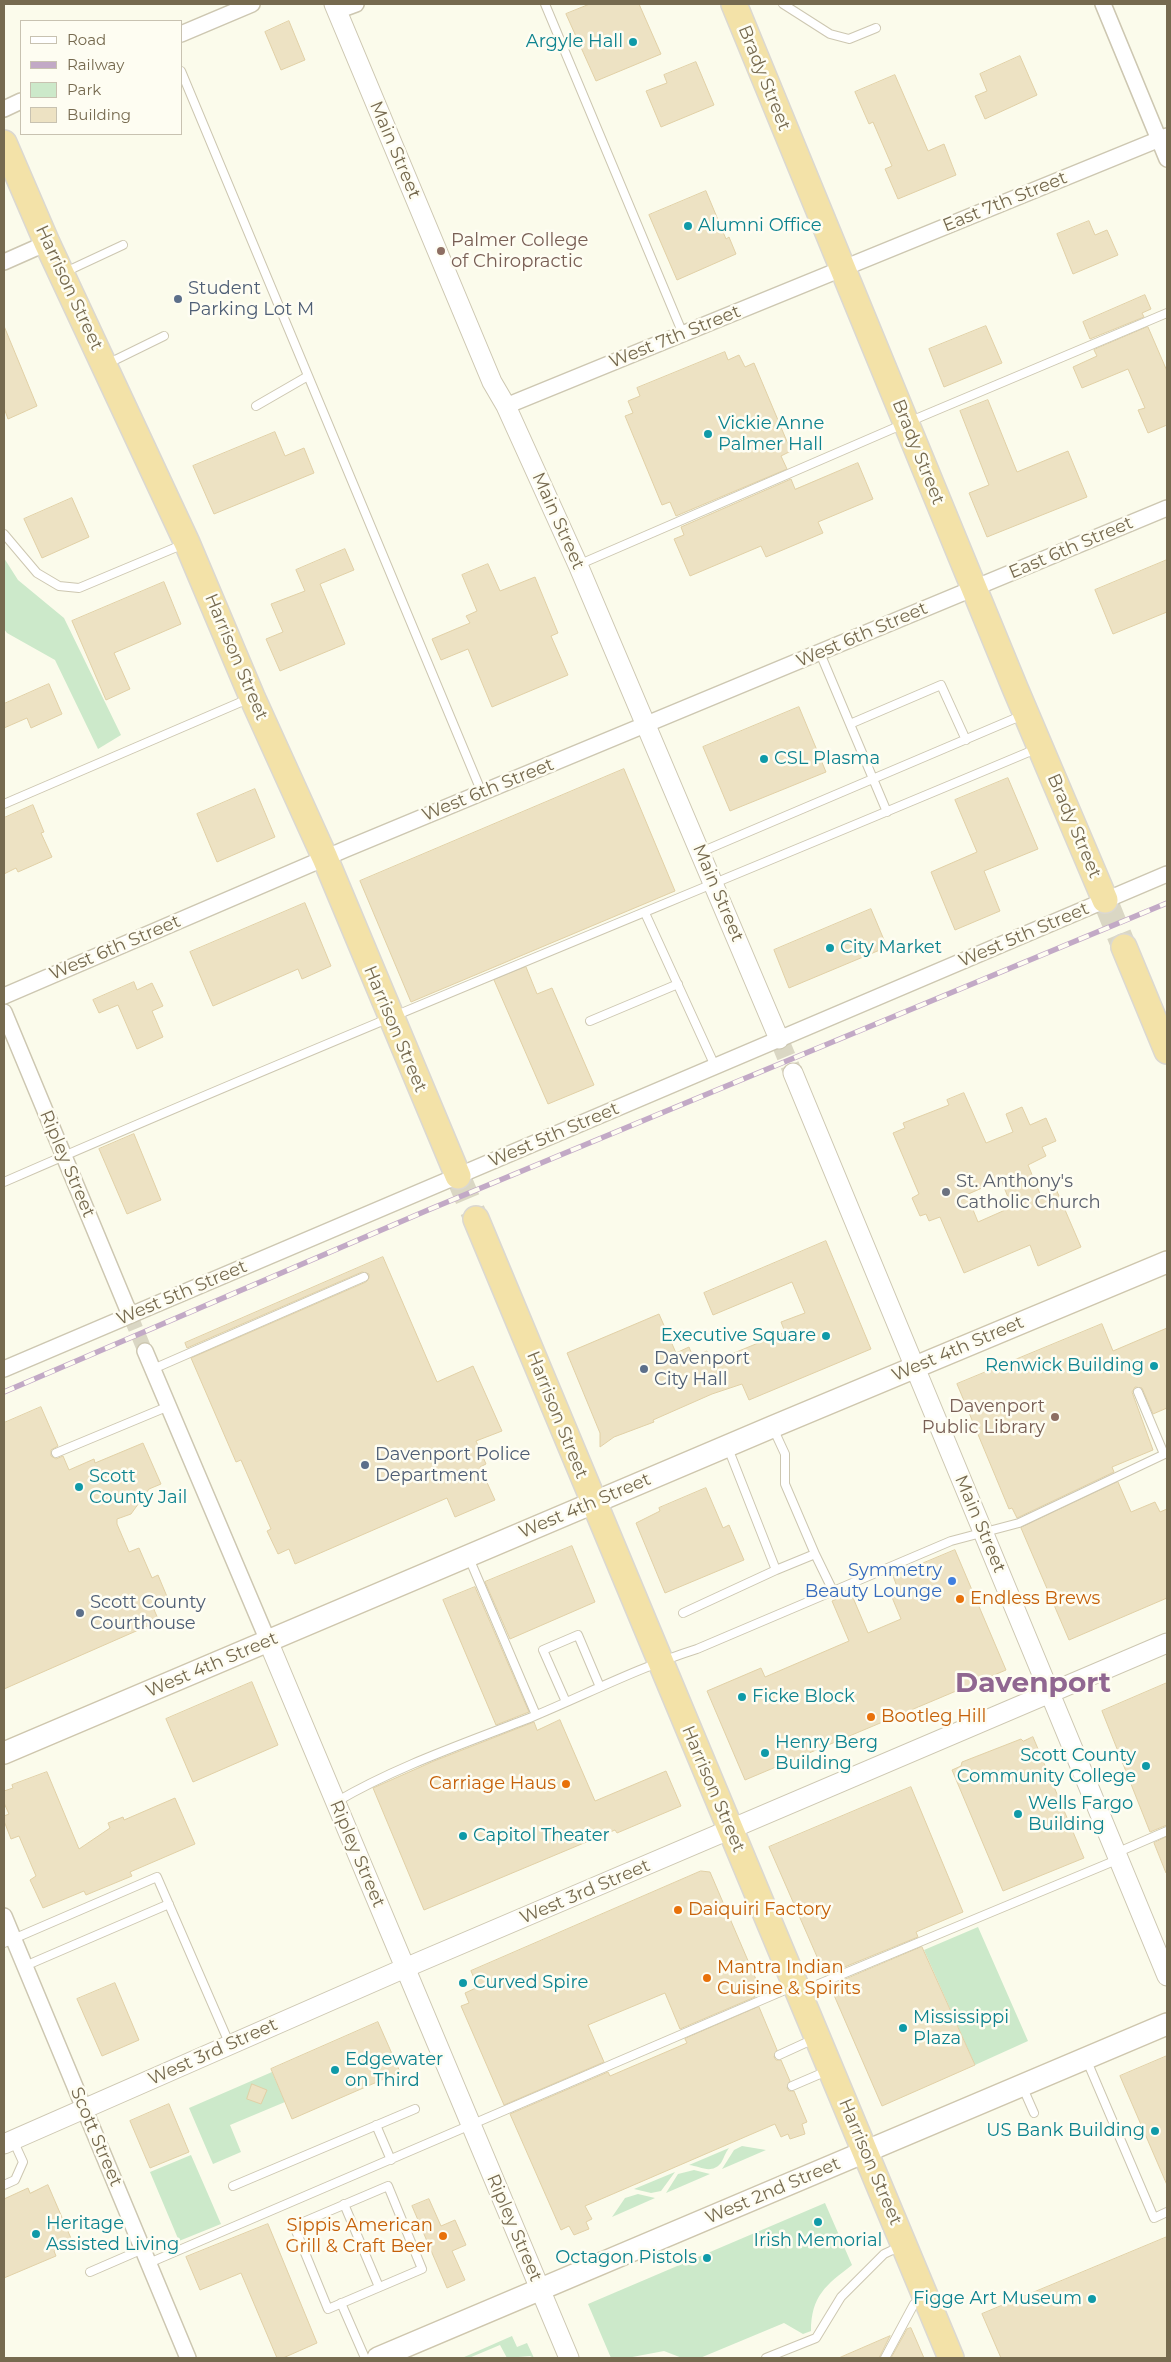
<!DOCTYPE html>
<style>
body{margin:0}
#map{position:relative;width:1171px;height:2362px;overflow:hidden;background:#fbfbeb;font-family:Montserrat,sans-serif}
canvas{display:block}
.frame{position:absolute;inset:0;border:5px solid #766a4f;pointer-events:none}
.legend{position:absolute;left:20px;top:20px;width:162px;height:115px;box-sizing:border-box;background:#fefdf2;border:1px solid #c8c2b1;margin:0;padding:6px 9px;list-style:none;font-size:15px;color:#766a4f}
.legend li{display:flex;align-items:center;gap:10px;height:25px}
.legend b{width:25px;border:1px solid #c8c2b1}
</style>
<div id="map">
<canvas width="1171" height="2362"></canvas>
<div class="frame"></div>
<ul class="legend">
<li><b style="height:6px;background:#fff"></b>Road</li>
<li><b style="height:6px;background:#c2a9c6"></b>Railway</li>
<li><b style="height:14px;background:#cce9ca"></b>Park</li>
<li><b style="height:14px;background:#ede2c3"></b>Building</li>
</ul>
</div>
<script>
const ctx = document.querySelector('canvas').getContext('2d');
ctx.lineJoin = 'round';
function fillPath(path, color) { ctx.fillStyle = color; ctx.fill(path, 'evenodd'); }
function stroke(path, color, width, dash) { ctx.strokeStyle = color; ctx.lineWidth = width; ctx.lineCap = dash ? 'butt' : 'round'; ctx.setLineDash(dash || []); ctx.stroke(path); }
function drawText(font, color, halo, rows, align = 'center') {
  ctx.font = font + ' Montserrat,sans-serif'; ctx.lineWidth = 5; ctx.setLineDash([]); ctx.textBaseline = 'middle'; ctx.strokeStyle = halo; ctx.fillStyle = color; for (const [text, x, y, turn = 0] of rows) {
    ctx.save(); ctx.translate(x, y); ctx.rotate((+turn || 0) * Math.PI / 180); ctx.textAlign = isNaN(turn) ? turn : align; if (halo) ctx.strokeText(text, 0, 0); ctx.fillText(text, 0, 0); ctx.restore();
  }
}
fillPath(new Path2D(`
 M4 558 18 580 64 618 121 735 98 749 55 660 7 633 4 629Z
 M978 1927 1028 2041 975 2065 924 1950Z
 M272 2072 285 2102 230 2125 241 2152 213 2164 189 2108Z
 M742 2146 766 2150 722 2169 734 2150Z
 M729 2148C725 2153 724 2158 721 2163 711 2175 700 2166 689 2165Z
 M191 2155 221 2224 179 2241 150 2172Z
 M694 2170 710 2174 666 2193 678 2174Z
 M675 2172 661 2191 651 2193 634 2189Z
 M638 2194 655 2198 612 2217 625 2198Z
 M825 2203 852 2265C826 2285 811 2296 811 2331L803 2334 784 2323 700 2358H682L664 2351 627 2358H611L588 2304Z
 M512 2336 517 2347 527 2343 534 2358 530 2356 507 2358 500 2345 469 2358H462Z`), '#cce9ca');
const building = new Path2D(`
 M590 4H639L661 54 596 81 566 14Z
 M289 21 305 60 281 70 265 32Z
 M1020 56 1037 95 985 119 975 96 987 91 980 74Z
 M696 62 714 105 661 127 646 91 667 83 664 75Z
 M895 75 928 151 944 144 956 175 898 199 885 169 892 166 873 122 869 124 855 92Z
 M706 191 726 239 729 237 736 254 677 280 649 215Z
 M1089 221 1095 235 1107 230 1118 255 1073 274 1057 234Z
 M1145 295 1151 309 1142 313 1144 317 1090 339 1083 322Z
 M4 326 37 406 8 419 4 408Z
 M986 326 1002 363 944 387 929 349Z
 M1148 327 1167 371V425L1148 433 1138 410 1145 408 1128 369 1082 388 1073 367 1097 356 1094 350Z
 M725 352 728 360 739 355 745 367 754 363 791 451 781 456 787 469 676 516 670 502 662 505 625 416 633 413 628 401 640 396 637 388Z
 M988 400 1017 472 1068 451 1087 497 987 537 969 493 989 485 960 411Z
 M275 432 285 456 304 448 314 473 214 514 193 466Z
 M858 463 873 499 818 522 823 533 766 557 761 546 690 576 674 539 684 535 681 527 791 479 795 489Z
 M72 498 89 537 42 558 24 519Z
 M345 549 354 570 320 584 345 644 280 671 266 639 283 632 271 604 305 591 296 570Z
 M1167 560V612L1113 634 1095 590Z
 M488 564 500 591 535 577 558 633 551 636 568 675 492 707 468 649 441 660 432 639 470 623 466 616 477 611 462 575Z
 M164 582 181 624 114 653 130 689 106 700 72 621Z
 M49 684 62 714 31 728 27 718 4 728V704Z
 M799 707 826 772 730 811 703 747Z
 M624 769 675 891 411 1002 360 881Z
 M1008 778 1038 849 984 871 1000 911 955 930 931 872 977 852 955 800Z
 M255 789 275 837 217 862 197 814Z
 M33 805 44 832 41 833 52 857 18 872 16 868 4 874V818Z
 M305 903 331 966 302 979 298 969 213 1006 190 952Z
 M871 909 887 947 789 988 774 950Z
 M526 967 537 994 552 988 594 1085 548 1104 494 980Z
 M134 982 137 990 152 983 163 1006 152 1011 163 1037 137 1049 118 1005 99 1013 93 1000Z
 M964 1093 986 1143 1013 1132 1006 1114 1022 1107 1030 1125 1046 1118 1056 1141 1042 1147 1046 1156 1028 1165 1041 1196 1056 1189 1081 1247 1038 1266 1030 1245 964 1273 940 1217 929 1221 926 1214 920 1216 912 1198 919 1194 893 1133 905 1128 903 1123 949 1105 947 1100ZM1001 1180 1012 1207 978 1222 967 1195Z
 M134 1134 161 1200 127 1214 99 1149Z
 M826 1241 871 1349 749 1400 742 1384 712 1394 653 1420 654 1422 614 1437 600 1447V1433L567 1353 659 1314 676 1353 689 1347 693 1357 707 1351 712 1362 785 1332 781 1322 805 1313 792 1282 713 1315 704 1293Z
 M383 1257 437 1382 473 1366 502 1431 476 1441 486 1464 480 1467 495 1500 455 1517 447 1498 295 1564 289 1549 278 1554 267 1531 271 1529 241 1460 236 1462 191 1358 366 1282 369 1278V1274L362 1272 187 1348 185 1343Z
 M1102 1324 1113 1351 1167 1328V1408L1153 1414 1142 1388 1135 1387 1132 1392 1153 1450 1112 1467 1114 1472 1017 1518 1012 1508 1009 1509 957 1384Z
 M41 1407 58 1446 51 1450V1456L56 1459 63 1456 69 1470 94 1459 95 1463 143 1443 161 1484 149 1489 131 1514 117 1519V1524L129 1552 139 1548 152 1578 158 1575 168 1599 152 1605 159 1621 4 1689V1423Z
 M1118 1482 1131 1512 1155 1502 1160 1512 1167 1509V1598L1069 1640 1021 1528Z
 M706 1488 723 1528 729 1525 744 1560 665 1593 636 1523 660 1511 659 1508Z
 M572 1546 595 1602 510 1639 485 1582Z
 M955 1550 1006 1670 745 1780 707 1691 761 1668 765 1677 849 1641 832 1601 851 1593 868 1633 901 1619 891 1595 899 1592 893 1576Z
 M475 1587 529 1712 496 1725 443 1600Z
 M252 1682 278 1745 193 1782 166 1719Z
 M1167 1683V1825L1150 1832 1102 1711Z
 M560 1720 595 1801 666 1771 681 1806 617 1833 615 1830 424 1910 373 1788 434 1761 534 1722 537 1730Z
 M1033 1737 1084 1858 1003 1891 952 1770 961 1766 962 1762 1021 1739 1023 1741Z
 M47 1772 79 1849 110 1828 108 1823 123 1817 124 1820 175 1798 195 1844 130 1872 132 1876 86 1895 84 1891 43 1908 30 1880 36 1876 19 1836 11 1839 4 1821V1816L9 1814 4 1803V1791L13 1788 12 1785Z
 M911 1787 963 1912 916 1932 918 1937 825 1975 769 1847Z
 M1167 1837V1873H1166L1154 1843Z
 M701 1871 710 1872 761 1991 754 1994 755 1997 680 2029 665 1993 588 2025 604 2062 504 2105 461 2006 469 2003 465 1993 478 1987 471 1971Z
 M922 1947 975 2065 882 2106 830 1986Z
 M115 1983 139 2040 102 2056 77 1999Z
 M759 2007 777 2050 774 2057 776 2060H781L790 2081 787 2088 789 2091H794L807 2122 802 2124 805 2134 790 2139 788 2134 781 2137 775 2124 585 2206 592 2219 586 2222 589 2229 574 2235 569 2226 561 2230 510 2114 608 2072 610 2076 687 2043 685 2039Z
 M378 2022 400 2072 292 2119 271 2069Z
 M1167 2056V2185L1120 2076Z
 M252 2084 267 2090 261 2104 247 2099Z
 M169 2104 189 2152 150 2168 130 2121Z
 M48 2185 73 2243 54 2251 56 2256 4 2278V2199L28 2188 30 2193Z
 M429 2199 441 2226 455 2220 466 2245 452 2251 465 2280 447 2288 412 2206Z
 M268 2224 317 2343 283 2358H277L241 2273 200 2290 186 2257Z
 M1167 2237V2358H1001L982 2314Z
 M911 2328 924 2358H891L907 2329Z
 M890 2336 879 2358H839Z`);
fillPath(building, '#ede2c3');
stroke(building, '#e1d0a6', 1);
stroke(new Path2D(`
 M130 1315 145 1351`), '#dad7c4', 15, [15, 8]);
stroke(new Path2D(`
 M779 1039 793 1073`), '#dad7c4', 19, [19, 9]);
stroke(new Path2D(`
 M1105 900 1124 947
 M458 1176 476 1219`), '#dad7c4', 25, [25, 12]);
const service = new Path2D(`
 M545 4 683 334
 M783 4 830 34 849 39 876 28
 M181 71 482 793
 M63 273 123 245
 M107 364 164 336
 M256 406 308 376
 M4 534 37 573 59 586 79 588 184 544
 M578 565 906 423 1167 313
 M820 653 887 812
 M850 724 941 685 966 740
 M4 804 248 699
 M701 852 1023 715
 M645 913 715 1066
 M590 1021 678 984
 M4 1182C346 1033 692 894 1036 749
 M153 1369 364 1277
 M1138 1392 1164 1454
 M773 1428 785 1454V1484L815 1554 776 1570
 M56 1453 169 1406
 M815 1554 833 1591
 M469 1558 536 1715
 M683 1613 776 1570 728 1448
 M566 1702 543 1650 578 1635 600 1687
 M336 1802C397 1766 466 1743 532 1717 587 1694 640 1667 697 1649L951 1541 1019 1523 1167 1453
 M1116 1853 1167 1831
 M4 1943 157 1877 230 2045
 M25 1966 169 1904
 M802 1991 1119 1859
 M779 2055 814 2039
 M1087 2061 1154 2218 1167 2212
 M792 2086 827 2071
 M1023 2088 1034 2113
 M376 2125 391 2160
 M4 2185 15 2180 23 2162 13 2140
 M233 2186 415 2109
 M388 2186 422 2269 328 2309 294 2226Z
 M344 2204 379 2287
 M149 2263 792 1987
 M90 2272 143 2249
 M341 2303 365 2358
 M766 2358 816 2338 841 2297 884 2254 901 2246
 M885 2358 914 2304 923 2302`);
const minor = new Path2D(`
 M1103 4 1167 159
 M337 11 356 4
 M181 34 252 4
 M4 109 21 101
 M4 262 47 243
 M506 406 1167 136
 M4 996 346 849 1167 508
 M4 1012 130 1315
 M145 1351 268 1641
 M4 1369 1167 874
 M4 1916 188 2358`);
const tertiary = new Path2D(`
 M334 4 492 382 506 406 578 565 779 1039
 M793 1073 1167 1976
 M268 1641 569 2358
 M4 2144 405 1968 1167 1643`);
const secondary = new Path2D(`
 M4 1753 772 1427 1167 1262
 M378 2358 1167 2024`);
const trunk = new Path2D(`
 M734 4 1015 688 1105 900
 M4 143 47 243 187 543 252 697 325 858 458 1176
 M1124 947 1167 1051
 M476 1219 951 2358`);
stroke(service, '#cdc7b1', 10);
stroke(minor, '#cdc7b1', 18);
stroke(tertiary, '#cdc7b1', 21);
stroke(secondary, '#cec6ad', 24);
stroke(trunk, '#dbd8d1', 28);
stroke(service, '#fff', 8);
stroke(minor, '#fff', 15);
stroke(tertiary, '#fff', 19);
stroke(secondary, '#fff', 21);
stroke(trunk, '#f3e2a8', 25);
const rail = new Path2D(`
 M4 1392 428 1210 1167 903`);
stroke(rail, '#c2a9c6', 5.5);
stroke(rail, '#fefdf2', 4, [11]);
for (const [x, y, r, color] of [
 [633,42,5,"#0f9aa8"],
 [688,226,5,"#0f9aa8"],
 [441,251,5,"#8d6e63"],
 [178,299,5,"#5c6f8a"],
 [708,434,5,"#0f9aa8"],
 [764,759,5,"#0f9aa8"],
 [830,948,5,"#0f9aa8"],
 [946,1192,5,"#6b7280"],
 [826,1336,5,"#0f9aa8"],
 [1154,1366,5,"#0f9aa8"],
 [644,1369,5,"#5c6f8a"],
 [1055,1417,5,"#8d6e63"],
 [365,1465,5,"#5c6f8a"],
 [79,1487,5,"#0f9aa8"],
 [952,1581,5,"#3f7fe0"],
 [960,1599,5,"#e8710a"],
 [80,1613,5,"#5c6f8a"],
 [742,1697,5,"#0f9aa8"],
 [871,1717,5,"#e8710a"],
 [765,1753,5,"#0f9aa8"],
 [1146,1766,5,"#0f9aa8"],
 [566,1784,5,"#e8710a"],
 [1018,1814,5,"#0f9aa8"],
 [463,1836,5,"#0f9aa8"],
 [678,1910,5,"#e8710a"],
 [707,1978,5,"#e8710a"],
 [463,1983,5,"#0f9aa8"],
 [903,2028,5,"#0f9aa8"],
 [335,2070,5,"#0f9aa8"],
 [1155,2131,5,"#0f9aa8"],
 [818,2222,5,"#0f9aa8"],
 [36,2234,5,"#0f9aa8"],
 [443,2236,5,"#e8710a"],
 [707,2258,5,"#0f9aa8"],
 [1092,2299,5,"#0f9aa8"]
]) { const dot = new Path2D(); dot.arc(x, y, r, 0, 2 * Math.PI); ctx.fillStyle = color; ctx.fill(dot); stroke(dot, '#fefdf2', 2); }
drawText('18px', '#0d838f', '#fefdf2', [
 ["Argyle Hall",623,42,"right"],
 ["Alumni Office",698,226],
 ["Vickie Anne",718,424],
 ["Palmer Hall",718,445],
 ["CSL Plasma",774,759],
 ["City Market",840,948],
 ["Executive Square",816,1336,"right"],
 ["Renwick Building",1144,1366,"right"],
 ["Scott",89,1477],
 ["County Jail",89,1498],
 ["Ficke Block",752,1697],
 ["Henry Berg",775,1743],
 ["Building",775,1764],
 ["Scott County",1136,1756,"right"],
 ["Community College",1136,1777,"right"],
 ["Wells Fargo",1028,1804],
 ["Building",1028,1825],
 ["Capitol Theater",473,1836],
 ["Curved Spire",473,1983],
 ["Mississippi",913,2018],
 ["Plaza",913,2039],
 ["Edgewater",345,2060],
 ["on Third",345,2081],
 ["US Bank Building",1145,2131,"right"],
 ["Heritage",46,2224],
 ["Assisted Living",46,2245],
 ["Irish Memorial",818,2241,"center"],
 ["Octagon Pistols",697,2258,"right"],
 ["Figge Art Museum",1082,2299,"right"]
], 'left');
drawText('18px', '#766a4f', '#fefdf2', [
 ["Brady Street",764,78,68],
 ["Main Street",395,150,67],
 ["East 7th Street",1005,202,-22],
 ["Harrison Street",69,288,65],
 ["West 7th Street",675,337,-22],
 ["Brady Street",918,452,68],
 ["Main Street",558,521,66],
 ["East 6th Street",1071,548,-23],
 ["West 6th Street",862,635,-23],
 ["Harrison Street",236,657,67],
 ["West 6th Street",488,790,-22],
 ["Brady Street",1074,826,67],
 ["Main Street",718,893,67],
 ["West 5th Street",1024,935,-23],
 ["West 6th Street",115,948,-23],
 ["Harrison Street",395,1029,67],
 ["West 5th Street",554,1135,-23],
 ["Ripley Street",67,1164,67],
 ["West 5th Street",182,1293,-23],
 ["West 4th Street",958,1349,-23],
 ["Harrison Street",557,1415,68],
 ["West 4th Street",585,1506,-23],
 ["Main Street",980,1524,67],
 ["West 4th Street",212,1665,-23],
 ["Harrison Street",713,1789,67],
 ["Ripley Street",357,1854,67],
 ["West 3rd Street",585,1892,-23],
 ["West 3rd Street",213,2052,-24],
 ["Scott Street",96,2137,67],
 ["Harrison Street",870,2162,67],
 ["West 2nd Street",773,2191,-23],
 ["Ripley Street",514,2228,67]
]);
drawText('18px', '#785e54', '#fefdf2', [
 ["Palmer College",451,241],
 ["of Chiropractic",451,262],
 ["Davenport",1045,1407,"right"],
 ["Public Library",1045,1428,"right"]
], 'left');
drawText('18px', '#4e5e75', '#fefdf2', [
 ["Student",188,289],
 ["Parking Lot M",188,310],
 ["Davenport",654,1359],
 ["City Hall",654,1380],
 ["Davenport Police",375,1455],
 ["Department",375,1476],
 ["Scott County",90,1603],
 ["Courthouse",90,1624]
], 'left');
drawText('18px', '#5b616d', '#fefdf2', [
 ["St. Anthony's",956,1182],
 ["Catholic Church",956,1203]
], 'left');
drawText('18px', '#366cbe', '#fefdf2', [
 ["Symmetry",942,1571],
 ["Beauty Lounge",942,1592]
], 'right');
drawText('18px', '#c56008', '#fefdf2', [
 ["Endless Brews",970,1599],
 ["Bootleg Hill",881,1717],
 ["Carriage Haus",556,1784,"right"],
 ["Daiquiri Factory",688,1910],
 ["Mantra Indian",717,1968],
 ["Cuisine & Spirits",717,1989],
 ["Sippis American",433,2226,"right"],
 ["Grill & Craft Beer",433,2247,"right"]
], 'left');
drawText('bold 28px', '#906791', '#fefdf2', [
 ["Davenport",1033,1684]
]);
</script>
